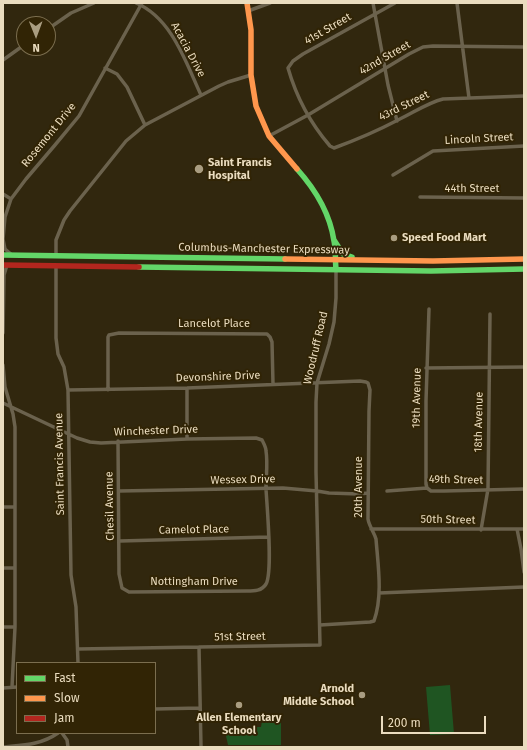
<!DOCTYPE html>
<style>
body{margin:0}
#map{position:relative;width:527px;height:750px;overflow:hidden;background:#31270e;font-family:"Fira Sans",sans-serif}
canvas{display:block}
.frame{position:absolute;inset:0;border:4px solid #eadcbf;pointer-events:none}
.legend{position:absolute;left:16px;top:662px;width:140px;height:72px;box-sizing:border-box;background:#312405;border:1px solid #7b6e4f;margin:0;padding:5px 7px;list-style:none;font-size:12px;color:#eadcbf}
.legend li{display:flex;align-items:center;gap:8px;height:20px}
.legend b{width:20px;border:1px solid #7b6e4f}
.north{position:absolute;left:16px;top:16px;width:40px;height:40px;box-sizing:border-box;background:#312405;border:1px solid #7b6e4f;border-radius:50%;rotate:179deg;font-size:11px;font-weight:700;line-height:16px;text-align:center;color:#eadcbf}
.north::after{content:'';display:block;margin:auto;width:14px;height:18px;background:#a99d81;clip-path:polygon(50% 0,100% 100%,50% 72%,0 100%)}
.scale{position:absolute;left:381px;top:716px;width:105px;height:18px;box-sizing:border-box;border:2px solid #eadcbf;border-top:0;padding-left:5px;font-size:12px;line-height:14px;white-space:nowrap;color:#eadcbf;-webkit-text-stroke:3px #312405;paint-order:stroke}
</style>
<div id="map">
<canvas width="527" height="750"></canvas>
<div class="frame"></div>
<ul class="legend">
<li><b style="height:5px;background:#63d668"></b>Fast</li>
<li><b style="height:5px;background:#ff974d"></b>Slow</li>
<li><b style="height:5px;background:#b3261e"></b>Jam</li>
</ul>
<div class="north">N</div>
<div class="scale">200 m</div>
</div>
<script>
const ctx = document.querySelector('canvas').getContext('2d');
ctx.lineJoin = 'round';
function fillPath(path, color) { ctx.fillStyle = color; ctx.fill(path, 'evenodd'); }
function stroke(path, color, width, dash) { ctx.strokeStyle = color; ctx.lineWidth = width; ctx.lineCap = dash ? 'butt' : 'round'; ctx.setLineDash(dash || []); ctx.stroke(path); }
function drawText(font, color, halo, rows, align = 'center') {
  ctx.font = font + ' "Fira Sans",sans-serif'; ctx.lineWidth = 4; ctx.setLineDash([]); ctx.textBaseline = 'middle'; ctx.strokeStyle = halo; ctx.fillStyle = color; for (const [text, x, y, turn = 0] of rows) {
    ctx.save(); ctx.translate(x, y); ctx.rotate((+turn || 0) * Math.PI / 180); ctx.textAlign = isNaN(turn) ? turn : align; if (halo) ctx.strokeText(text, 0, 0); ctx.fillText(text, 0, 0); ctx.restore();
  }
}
fillPath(new Path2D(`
 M450 685 454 734 430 735 426 687Z
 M262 721H281V745H228L226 736V727H261Z`), '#1f5522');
stroke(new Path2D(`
 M136 3C172 18 186 63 201 95
 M373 3 388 85 397 121
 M395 3 303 54 293 61 288 68C296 96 311 124 330 146L334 148C356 140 377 131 398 120 413 113 427 103 443 99L524 96
 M457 3 469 98
 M248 11 270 3
 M48 29 71 13 94 3
 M3 60 24 45
 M105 68 117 74 127 87 145 125
 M269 136 308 115 409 54 423 47 433 46 524 47
 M393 175 433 151 524 146
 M3 194 11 199
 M420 197 524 198
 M12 255 5 249 3 239 5 217 11 199 26 179 55 145 79 116 142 3
 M56 256V240L64 220 70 211 126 141 145 125 219 86 228 82 251 75
 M56 266V338L58 354 64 367 68 390 71 575 76 607 78 663
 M3 333 4 275 7 265
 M3 365 5 387 13 414 15 427V627L12 687
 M426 368 524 367
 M68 390 187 388 360 381 366 382 368 383 370 390 369 411 368 519C369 526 374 532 376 539 378 565 383 596 374 621L370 622 320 625
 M108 390V337L109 335 119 333 267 334 270 337 272 342 273 384
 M3 403 77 438 90 442 101 443 187 439 256 438 262 440C264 444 266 447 266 451 268 463 266 476 266 489 267 507 273 572 266 584 262 591 254 591 247 591L129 592 122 588 119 574 118 441
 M187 439V388
 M427 488 426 484V401L429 309
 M119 491 283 488 317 491 329 493 359 494 368 493
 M387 491 427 488 431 491H444L524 489
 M3 507H15
 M371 529H524
 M517 529 521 549 524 572
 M481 530 488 489 490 314
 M120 541 269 537
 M3 568H15
 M379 593 524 587
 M3 627H15
 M199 647 201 747
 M78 649 320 645 316 472V402L317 383 329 344 334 322 336 298V269
 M3 688 17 687
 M155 709 200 708
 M62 733 67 740 68 747
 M3 747C23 745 41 745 58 733`), '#6b624d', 3.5);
stroke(new Path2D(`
 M297 169C315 189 330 214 334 241 336 250 335 260 336 269
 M334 240 343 254 352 257
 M3 255 285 259
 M139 267 431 271 524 269`), '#63d668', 5.5);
stroke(new Path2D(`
 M247 3 251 30V75L256 106 269 136 297 169
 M285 259 433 261 524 259`), '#ff974d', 5.5);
stroke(new Path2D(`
 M3 265 139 267`), '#b3261e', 5.5);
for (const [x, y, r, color] of [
 [199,169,5,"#a99d81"],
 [394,238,4,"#a99d81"],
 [362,695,4,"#a99d81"],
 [239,705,4,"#a99d81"]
]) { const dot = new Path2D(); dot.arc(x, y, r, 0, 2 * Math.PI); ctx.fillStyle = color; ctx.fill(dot); stroke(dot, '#312405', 1.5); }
drawText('11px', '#eadcbf', '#312405', [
 ["41st Street",328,29,-30],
 ["Acacia Drive",188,50,62],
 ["42nd Street",385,58,-30],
 ["43rd Street",404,106,-26],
 ["Rosemont Drive",49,135,-51],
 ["Lincoln Street",479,139,-3],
 ["44th Street",472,189],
 ["Columbus-Manchester Expressway",264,249,1],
 ["Lancelot Place",214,324],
 ["Woodruff Road",316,348,-77],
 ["Devonshire Drive",218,377,-2],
 ["19th Avenue",417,398,-89],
 ["18th Avenue",479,422,-89],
 ["Winchester Drive",156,431,-2],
 ["Saint Francis Avenue",60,464,-91],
 ["Wessex Drive",243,480,-1],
 ["49th Street",456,480,1],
 ["20th Avenue",359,487,-90],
 ["Chesil Avenue",110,506,-91],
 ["50th Street",448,520,1],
 ["Camelot Place",194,530,-1],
 ["Nottingham Drive",194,582],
 ["51st Street",240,637,-1]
]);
drawText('bold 11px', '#eadcbf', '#312405', [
 ["Saint Francis",208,163],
 ["Hospital",208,176],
 ["Speed Food Mart",402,238],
 ["Arnold",354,689,"right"],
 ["Middle School",354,702,"right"],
 ["Allen Elementary",239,718,"center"],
 ["School",239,731,"center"]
], 'left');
</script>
